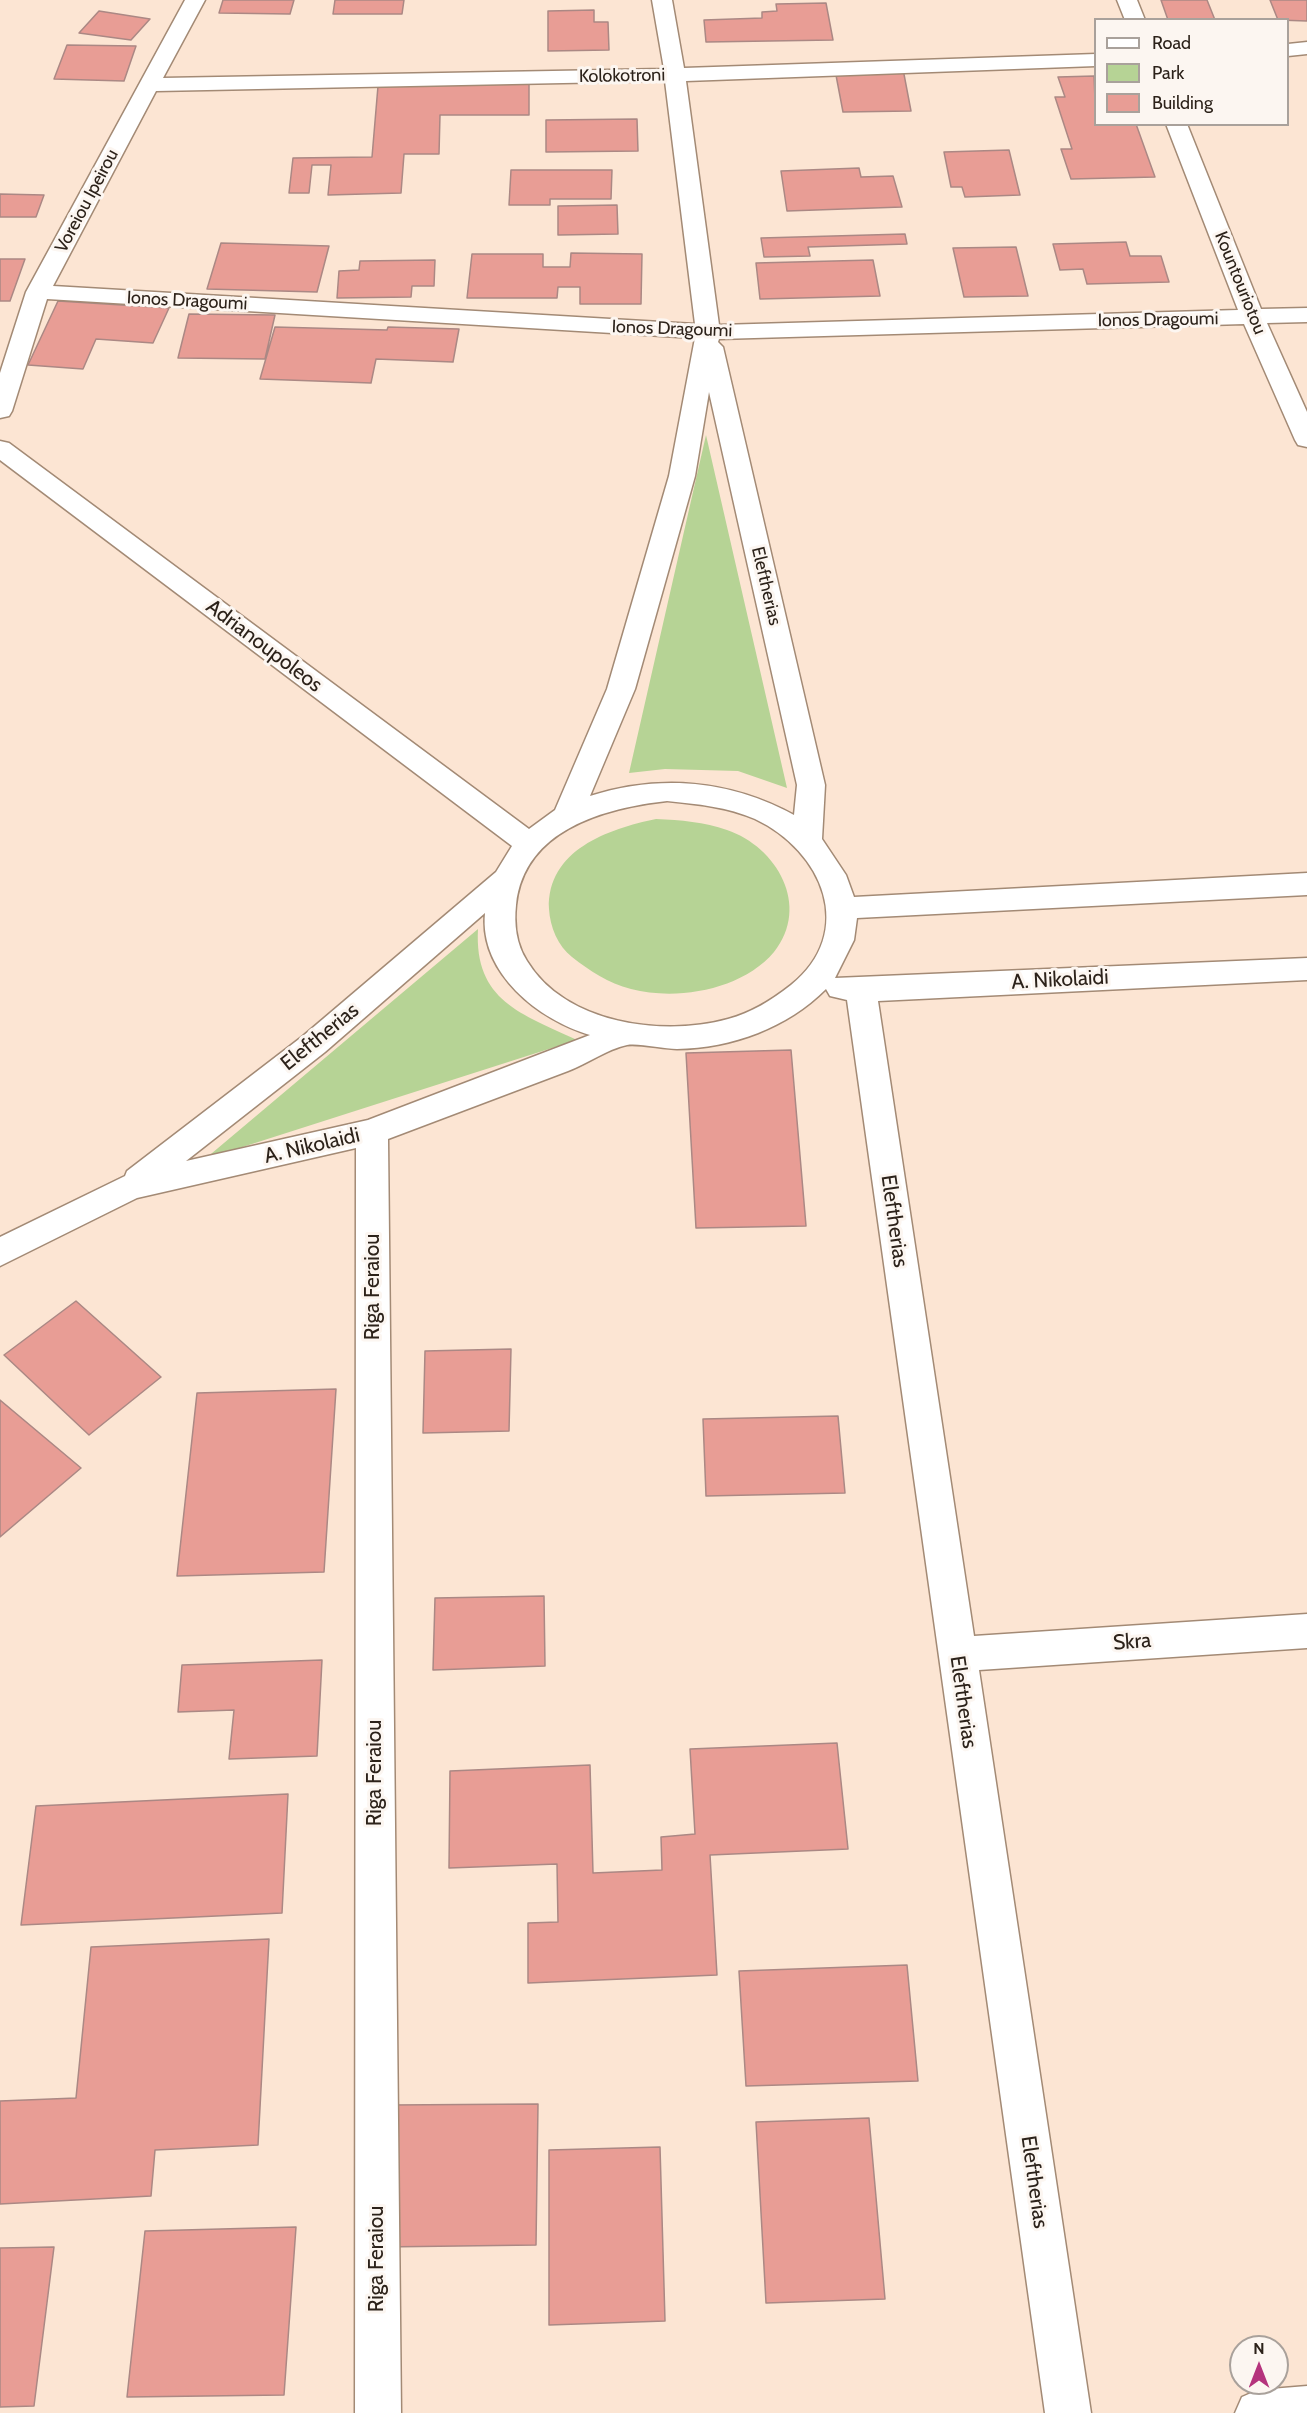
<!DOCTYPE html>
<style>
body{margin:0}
#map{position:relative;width:1307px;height:2413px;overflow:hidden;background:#fce5d3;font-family:Cabin,sans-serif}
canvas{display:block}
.legend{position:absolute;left:1094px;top:18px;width:195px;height:108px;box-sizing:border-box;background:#fcf6f1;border:2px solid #a9a19b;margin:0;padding:8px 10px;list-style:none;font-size:18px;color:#2c221a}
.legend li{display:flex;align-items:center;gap:12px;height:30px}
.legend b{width:30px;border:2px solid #a9a19b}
.north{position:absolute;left:1229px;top:2335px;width:60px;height:60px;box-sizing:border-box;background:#fcf6f1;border:2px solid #a9a19b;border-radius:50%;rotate:0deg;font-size:16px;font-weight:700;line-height:24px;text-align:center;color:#2c221a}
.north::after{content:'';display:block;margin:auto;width:21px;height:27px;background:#b5337d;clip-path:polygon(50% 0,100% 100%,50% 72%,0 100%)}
</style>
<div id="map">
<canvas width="1307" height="2413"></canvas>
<ul class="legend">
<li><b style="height:8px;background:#fff"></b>Road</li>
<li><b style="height:16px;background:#b6d395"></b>Park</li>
<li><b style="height:16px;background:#e89d95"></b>Building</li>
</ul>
<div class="north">N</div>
</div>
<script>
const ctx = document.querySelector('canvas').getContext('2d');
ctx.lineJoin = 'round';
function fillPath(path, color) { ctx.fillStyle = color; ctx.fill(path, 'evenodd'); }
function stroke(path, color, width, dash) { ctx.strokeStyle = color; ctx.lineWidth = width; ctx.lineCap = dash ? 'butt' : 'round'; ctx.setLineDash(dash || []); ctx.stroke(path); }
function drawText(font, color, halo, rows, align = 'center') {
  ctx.font = font + ' Cabin,sans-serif'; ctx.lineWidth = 6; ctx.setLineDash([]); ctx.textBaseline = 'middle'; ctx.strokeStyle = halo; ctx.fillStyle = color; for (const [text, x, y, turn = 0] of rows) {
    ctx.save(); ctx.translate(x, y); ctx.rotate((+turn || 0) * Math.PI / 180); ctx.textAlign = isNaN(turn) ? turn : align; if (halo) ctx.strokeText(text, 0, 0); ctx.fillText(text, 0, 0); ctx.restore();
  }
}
fillPath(new Path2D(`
 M706 435 787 788 738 771 665 769 629 773Z
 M656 819C681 820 704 822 727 830 777 847 811 906 774 952 742 990 677 1001 631 989 608 983 590 971 572 957 558 946 550 927 549 909 547 850 608 829 656 819Z
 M478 929C474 1001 522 1014 577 1040L205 1159Z`), '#b6d395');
const building = new Path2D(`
 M223 0H294L290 14 219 13Z
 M335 0H404L402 14H333Z
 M1161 0H1207L1215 20H1168Z
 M1270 0H1307V21L1278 20Z
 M826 3 833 40 706 42 704 20 762 18V12L777 11 776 4Z
 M594 10V22H608L609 50 548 51V11Z
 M99 11 150 19 131 40 79 33Z
 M67 45 136 46 124 81 54 79Z
 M903 69 911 111 843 112 835 70Z
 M1094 76 1096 124H1136L1155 177 1071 179 1061 149H1072L1055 97H1065L1058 77Z
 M529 79V115H440L439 154H404L401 193 328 195 331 165H312L309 193H289L293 158 372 157 378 86 463 85V80Z
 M637 119 638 151 546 152V120Z
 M1009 150 1020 195 965 197 962 187H951L944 152Z
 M859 168 861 177 893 176 902 207 787 211 781 171Z
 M511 170H612L611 199H550V205H509Z
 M0 194 44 195 36 217H0Z
 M617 205 618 234 558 235V206Z
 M905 234 907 244 808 247 810 256 764 257 761 238Z
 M1126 242 1130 256H1161L1169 282 1087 284 1083 269 1060 270 1053 244Z
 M221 243 329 246 317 292 207 289Z
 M1016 247 1028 296 964 297 953 248Z
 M571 253 642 254 641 304H580V287H558L557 298H467L472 254H543V267H570Z
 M0 259H25L10 301H0Z
 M435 260 434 286H412L411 297 337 298 339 271 359 270 360 261Z
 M873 260 880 296 760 299 756 263Z
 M58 301 169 308 153 343 96 339 83 369 28 365Z
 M189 314 275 315 265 359 178 358Z
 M275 327 387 330 388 327 459 329 453 362 376 359 371 383 260 379Z
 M791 1050 806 1226 696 1228 686 1053Z
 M76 1301 161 1377 89 1435 4 1355Z
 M511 1349 509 1431 423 1433 425 1351Z
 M336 1389 324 1572 177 1576 197 1393Z
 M0 1400 81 1468 0 1537Z
 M838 1416 845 1493 706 1496 703 1419Z
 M544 1596 545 1666 433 1670 435 1598Z
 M322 1660 317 1756 229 1759 234 1710 178 1712 182 1665Z
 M837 1743 848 1849 710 1855 717 1975 528 1983V1923L558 1922 557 1864 449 1868 450 1771 590 1765 593 1873 662 1870 661 1837 695 1834 690 1749Z
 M288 1794 282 1913 21 1925 36 1806Z
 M269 1939 258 2145 155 2150 151 2196 0 2204V2101L76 2098 91 1947Z
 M907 1965 918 2081 746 2086 739 1971Z
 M538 2104 536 2245 381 2247 390 2105Z
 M869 2118 885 2299 766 2303 756 2122Z
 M660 2147 665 2321 549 2325V2150Z
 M296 2227 284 2395 127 2397 145 2231Z
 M54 2247 34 2406 0 2407V2248Z`);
fillPath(building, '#e89d95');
stroke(building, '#ab8884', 1.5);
const minor = new Path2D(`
 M185 0H205L163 78 664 69 652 0H672L684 68 1096 54V66L686 81 719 325 1238 310 1166 124H1187L1261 309 1307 308V322L1267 323 1307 412V447L1298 445 1295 440 1244 324 719 339 718 342 723 347 825 785 822 839 846 875 854 897 1307 873V895L857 918 854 940 835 978 1307 958V980L878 1001 974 1636 1307 1614V1648L979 1670 1091 2413H1045L847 1000 830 996 826 989C787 1028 732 1048 677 1049 663 1049 639 1043 627 1045 607 1049 587 1064 568 1071 508 1094 448 1116 388 1139L401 2413H355L356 1148 137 1198 0 1266V1237L125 1176 127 1171 303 1036 496 872 512 846 0 460V441L9 443 529 829 555 810 607 689 669 476 695 338 47 299 12 411 9 416 0 418V373L26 292ZM665 81 695 324 53 286 156 91ZM709 392 797 785 794 815C730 780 660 774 590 796L635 689 695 476ZM667 801C697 804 728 807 755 819 823 851 857 932 791 985 772 1000 751 1013 728 1019 663 1037 565 1024 527 961 516 944 514 924 516 905 524 829 605 808 667 801ZM485 913C479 973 539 1020 590 1035L368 1120 186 1161 325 1052Z
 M1117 0H1137L1145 20H1125Z
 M1307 42V54L1288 56V44Z
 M1307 2386V2413H1235L1242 2397 1258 2390Z`);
stroke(minor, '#a38a75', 3);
fillPath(minor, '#fff');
drawText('18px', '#2c221a', '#fcf6f1', [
 ["Kolokotroni",622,76,-1],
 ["Voreiou Ipeirou",87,201,-62],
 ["Kountouriotou",1240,283,68],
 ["Ionos Dragoumi",187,301,3],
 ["Ionos Dragoumi",1158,320,-1],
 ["Ionos Dragoumi",672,329,2],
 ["Eleftherias",766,586,77]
]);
drawText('21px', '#2c221a', '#fcf6f1', [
 ["Adrianoupoleos",264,646,37],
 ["A. Nikolaidi",1060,980,-3],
 ["Eleftherias",320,1037,-39],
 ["A. Nikolaidi",312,1146,-13],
 ["Eleftherias",894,1221,82],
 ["Riga Feraiou",373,1287,-90],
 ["Skra",1132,1642,-4],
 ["Eleftherias",963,1702,82],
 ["Riga Feraiou",375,1773,-90],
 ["Eleftherias",1034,2182,82],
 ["Riga Feraiou",377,2259,-90]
]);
</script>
